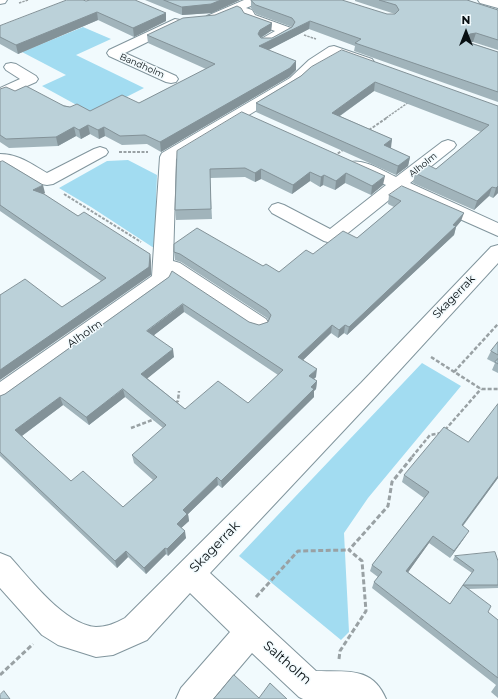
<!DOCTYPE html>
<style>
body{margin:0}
#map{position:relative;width:498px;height:699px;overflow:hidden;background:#f1fafd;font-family:Montserrat,sans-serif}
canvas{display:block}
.north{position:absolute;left:446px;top:12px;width:40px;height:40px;-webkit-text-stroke:3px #f1fafd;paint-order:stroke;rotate:0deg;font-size:11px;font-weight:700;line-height:16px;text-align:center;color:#080f12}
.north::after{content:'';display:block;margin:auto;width:14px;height:18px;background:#080f12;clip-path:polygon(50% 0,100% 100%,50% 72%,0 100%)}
</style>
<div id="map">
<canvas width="498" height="699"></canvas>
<div class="north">N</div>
</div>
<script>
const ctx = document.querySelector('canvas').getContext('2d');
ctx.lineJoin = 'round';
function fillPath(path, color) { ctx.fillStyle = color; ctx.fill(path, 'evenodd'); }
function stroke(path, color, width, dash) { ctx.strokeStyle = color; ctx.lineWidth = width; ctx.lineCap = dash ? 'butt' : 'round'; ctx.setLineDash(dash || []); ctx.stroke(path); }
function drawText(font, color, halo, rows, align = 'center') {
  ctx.font = font + ' Montserrat,sans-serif'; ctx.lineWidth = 3; ctx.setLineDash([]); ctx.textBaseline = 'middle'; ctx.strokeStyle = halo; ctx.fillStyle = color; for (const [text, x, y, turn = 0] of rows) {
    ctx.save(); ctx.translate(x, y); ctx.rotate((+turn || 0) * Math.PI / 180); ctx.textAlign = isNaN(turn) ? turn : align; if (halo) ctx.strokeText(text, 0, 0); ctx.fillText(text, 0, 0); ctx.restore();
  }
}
fillPath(new Path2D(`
 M83 27 111 39 76 55 144 88 93 114 42 86 66 75 22 52Z
 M128 160 157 175 156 201 157 250 91 207 59 188 107 161Z
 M422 363 461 386 368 498 344 533 349 632 341 640 239 556Z`), '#a2dcf1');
const minor = new Path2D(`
 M244 0H260L258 3 246 8 252 10 255 15 291 28 293 31 291 34 266 46 261 45 259 42 261 39 275 31 245 20 239 12 211 23 207 22 205 19 207 16Z
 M478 0H498V8L480 3Z
 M175 19 180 20 181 23 180 26 125 53 176 76 178 79 176 82 171 83 166 82 109 56 107 53 109 50Z
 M334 46 372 59 374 62 372 65 367 66 335 55 319 66 300 84 176 159 173 261 180 263 266 319 269 324 266 329 258 332 250 329 172 277 169 284 8 401 0 403V382L152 276 160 157 162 153 290 78 309 60 329 47Z
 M11 63 16 64 36 76 38 79 36 82 0 98V88L20 79 6 70 4 67 6 64Z
 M448 140 454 142 456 145 454 148 410 183 498 223V236L399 192 338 241 331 243 324 241 272 213 269 209 272 205 278 203 284 205 330 229 386 185 351 170 349 166 351 162C365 159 383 171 396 177L442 142Z
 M100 147 106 149 108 152 106 155 53 184 47 185 41 184 8 164H0V154C19 154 31 164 47 173L94 149Z
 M498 245V263L377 395 210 573 316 671C347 672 372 666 386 699H303L299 697 252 653 213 699H176L181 688 230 632 190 593 147 640 113 655 96 657 58 645 42 635 0 588V553L10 557C31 580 65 625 96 627 107 627 116 623 125 618L361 383 491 247Z`);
const secondary = new Path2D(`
 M0 0H7L5 3 0 4Z`);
stroke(minor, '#81959d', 2);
stroke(secondary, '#81959d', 2);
stroke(new Path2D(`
 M19 3 28 0
 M304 35 316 39
 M386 118 409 102`), '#99a1a4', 1.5, [2.5, 1]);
stroke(new Path2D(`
 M369 130 388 117
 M119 152H148
 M334 156 343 150
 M64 194 141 242`), '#99a1a4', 2, [3, 1.5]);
stroke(new Path2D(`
 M431 357 481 389H498
 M454 372 498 324
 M175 403 178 401 179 391
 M131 428 155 419
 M445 430 481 389
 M412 457 430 435 441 433`), '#99a1a4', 2.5, [4, 2]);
stroke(new Path2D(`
 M256 597 298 551 349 550
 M339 659 340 651 366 611 362 561 349 550 388 506 392 482 413 456
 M0 675 33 644`), '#99a1a4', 3, [5, 2.5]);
fillPath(minor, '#fff');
fillPath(secondary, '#fff');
fillPath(new Path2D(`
 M145 0H240L212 13 182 15Z
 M251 0 387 14H395L355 1V0H467L498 10V50L473 42H469L498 52V102L354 51 355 46 309 29 268 50 296 70 289 77 161 152 147 144 122 145 105 136 99 139 90 134 81 139 76 136 58 146 9 148 0 142V89L15 91 70 107 90 111 139 103 206 69 148 43 147 35 244 13 272 23 271 31 261 38H272L292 27 256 14 251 8Z
 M86 1 166 13V21L134 37 98 20 18 54 0 44V26Z
 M311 67 498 106V193L493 198 489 196 474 210 413 183 415 173 436 169 481 132 374 91 340 116 392 139 390 148 410 157 408 166 396 175 256 112V103L301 76Z
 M242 112 383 185 371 195 345 183 335 190 323 185 320 187 310 181 292 194 261 179 255 182 245 177 210 178 212 219 176 220 175 210Z
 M0 162 45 193 43 194 78 216 150 254 151 262V275L62 307 101 281 0 211Z
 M389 195 461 221 456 227 454 235 347 335 344 333 338 338 331 333 303 360 316 377 314 379 317 381 316 389 314 391V397L222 488 218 485 188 514 189 521 181 528 186 538 168 556 166 554 146 574 128 557 117 568 0 456V396L5 394 169 277 249 322 259 325 268 322V320L267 318 181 262 175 260 174 252 263 266 279 272 313 254 357 238 394 207 388 204ZM184 312 278 375 248 403 185 409 147 378 174 357 154 335ZM125 397 163 428 132 455 134 463 153 480 123 507 71 481 22 436 63 405 89 425Z
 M498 342V373L492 370 495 363 487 359 491 351Z
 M404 475 498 478 463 526 465 537 450 558 429 543 408 572 450 604 472 573 453 560 455 556 498 561V588L468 589 488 612 498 620V698L491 692 496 685 372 588 374 582 378 577 370 571 372 565 424 498 402 482Z`), '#a1b4bb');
fillPath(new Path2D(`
 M221 0H240L212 13 182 15V7Z
 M97 12 98 20 18 54 16 45Z
 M166 13V21L134 37 133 28Z
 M310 21 309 29 259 55V46Z
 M272 23 271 31 260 38 258 34 260 30Z
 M476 33 473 42 468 43 467 38 470 34Z
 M296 61V70L289 77 161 152 160 142Z
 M375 82 374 91 331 122 332 113Z
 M88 125 90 134 81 139 79 130Z
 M74 127 76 136 58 146 56 137Z
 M104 127 105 136 99 139 98 130Z
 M392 139 391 148 382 155 384 145Z
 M410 157 408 166 396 175 398 166Z
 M261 169V179L255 182V173Z
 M310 172V181L292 194 293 185Z
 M346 173 345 183 335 190 336 181Z
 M324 175 323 185 320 187 321 177Z
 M385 176 383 185 371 195 372 186Z
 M43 185 45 193 35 198 33 190Z
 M498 186V193L493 198 496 188Z
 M492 187 489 196 474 210 477 201Z
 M464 213 461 221 456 227 454 235 347 335 349 327 453 225Z
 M150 254 151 262V275L0 380V370Z
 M183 304 184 312 149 339 147 331Z
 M332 325 331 333 298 365V357Z
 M345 325 344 333 338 338 339 330Z
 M173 349 174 357 143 382 141 374Z
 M317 369 316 377 308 384 309 376Z
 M317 381 316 389 314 391V397L222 488 221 481Z
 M123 389 125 397 89 425 86 417Z
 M60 397 63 405 19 438 15 430Z
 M498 476V478L458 532 462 525Z
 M217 477 218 485 188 514 189 521 178 531 177 524 183 510Z
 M185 531 186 538 168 556 167 549Z
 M469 531 465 537 450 558 454 551Z
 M433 536 429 543 404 578 406 571Z
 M165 548 166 554 146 574 144 568Z
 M126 551 128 557 117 568 115 561Z`), '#839298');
const building = new Path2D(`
 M67 0H83L86 1 90 0H135L166 13 133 28 97 12 16 45 0 37V26Z
 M164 0H221L211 4 182 7Z
 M251 0H342L387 14H395L399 10 396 5 379 0H467L498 10V40L476 33 470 34 467 38 470 43 498 52V92L355 43 361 39 310 21 259 46 296 61 290 68 160 142 145 135 120 136 104 127 98 130 88 125 79 130 74 127 56 137 6 139 0 135V89L6 87 15 91 26 86 64 106 70 107 77 104 90 111 122 95 139 103 215 64 147 35 183 18 215 15 237 6 241 8 244 13 272 23 260 30 258 34 261 38H272L292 27 295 22 292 18 256 5Z
 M342 50 498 106V186L496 188 492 187 477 201 415 173 426 164 436 169 489 125 375 82 332 113 392 139 384 145 410 157 398 166 256 103 301 76 311 67Z
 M242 112 385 176 372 186 346 173 336 181 324 175 321 177 310 172 293 185 261 169 255 173 245 168 210 169 211 209 175 210 177 151Z
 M3 161 43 185 33 190 44 194 78 216 84 212 150 254 149 267 0 370V295L25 279 62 307 106 278 0 205V162Z
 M402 186 464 213 453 225 456 226 349 327 345 325 339 330 332 325 298 357 317 369 309 376 317 381 311 387 314 389 221 481 217 477 183 510 187 514 177 524 185 531 167 549 165 548 144 568 126 551 115 561 0 452V396L5 394 169 277 172 271 249 322 259 325 268 322 271 315 267 310 180 254 174 252V244L197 228 263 266 266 264 279 272 306 250 313 254 343 231 357 238 401 201 389 195ZM183 304 283 370 248 403 218 381 185 409 141 374 173 349 147 331ZM123 389 166 425 132 455 157 477 123 507 83 471 71 481 15 430 60 397 86 417Z
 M498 342V355L491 351Z
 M498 359V364L495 362Z
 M498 404V476L462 525 469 531 454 551 433 536 406 571 450 604 463 585 491 606 488 612 498 620V678L374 582 382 572 372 565 429 492 404 475 444 427 468 442Z
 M495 552 498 561V585H463L474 570 455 556Z
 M234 675 259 698 270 683 287 699H214Z
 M4 691 10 699H0V695Z`);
fillPath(building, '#bbd1d9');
stroke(building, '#839298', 1);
drawText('9px', '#080f12', '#f1fafd', [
 ["Bandholm",142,66,24],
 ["Alholm",423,165,-39]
]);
drawText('11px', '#080f12', '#f1fafd', [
 ["Skagerrak",454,297,-46],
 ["Alholm",85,334,-35]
]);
drawText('13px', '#080f12', '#f1fafd', [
 ["Skagerrak",215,547,-46],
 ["Saltholm",287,663,41]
]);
</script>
